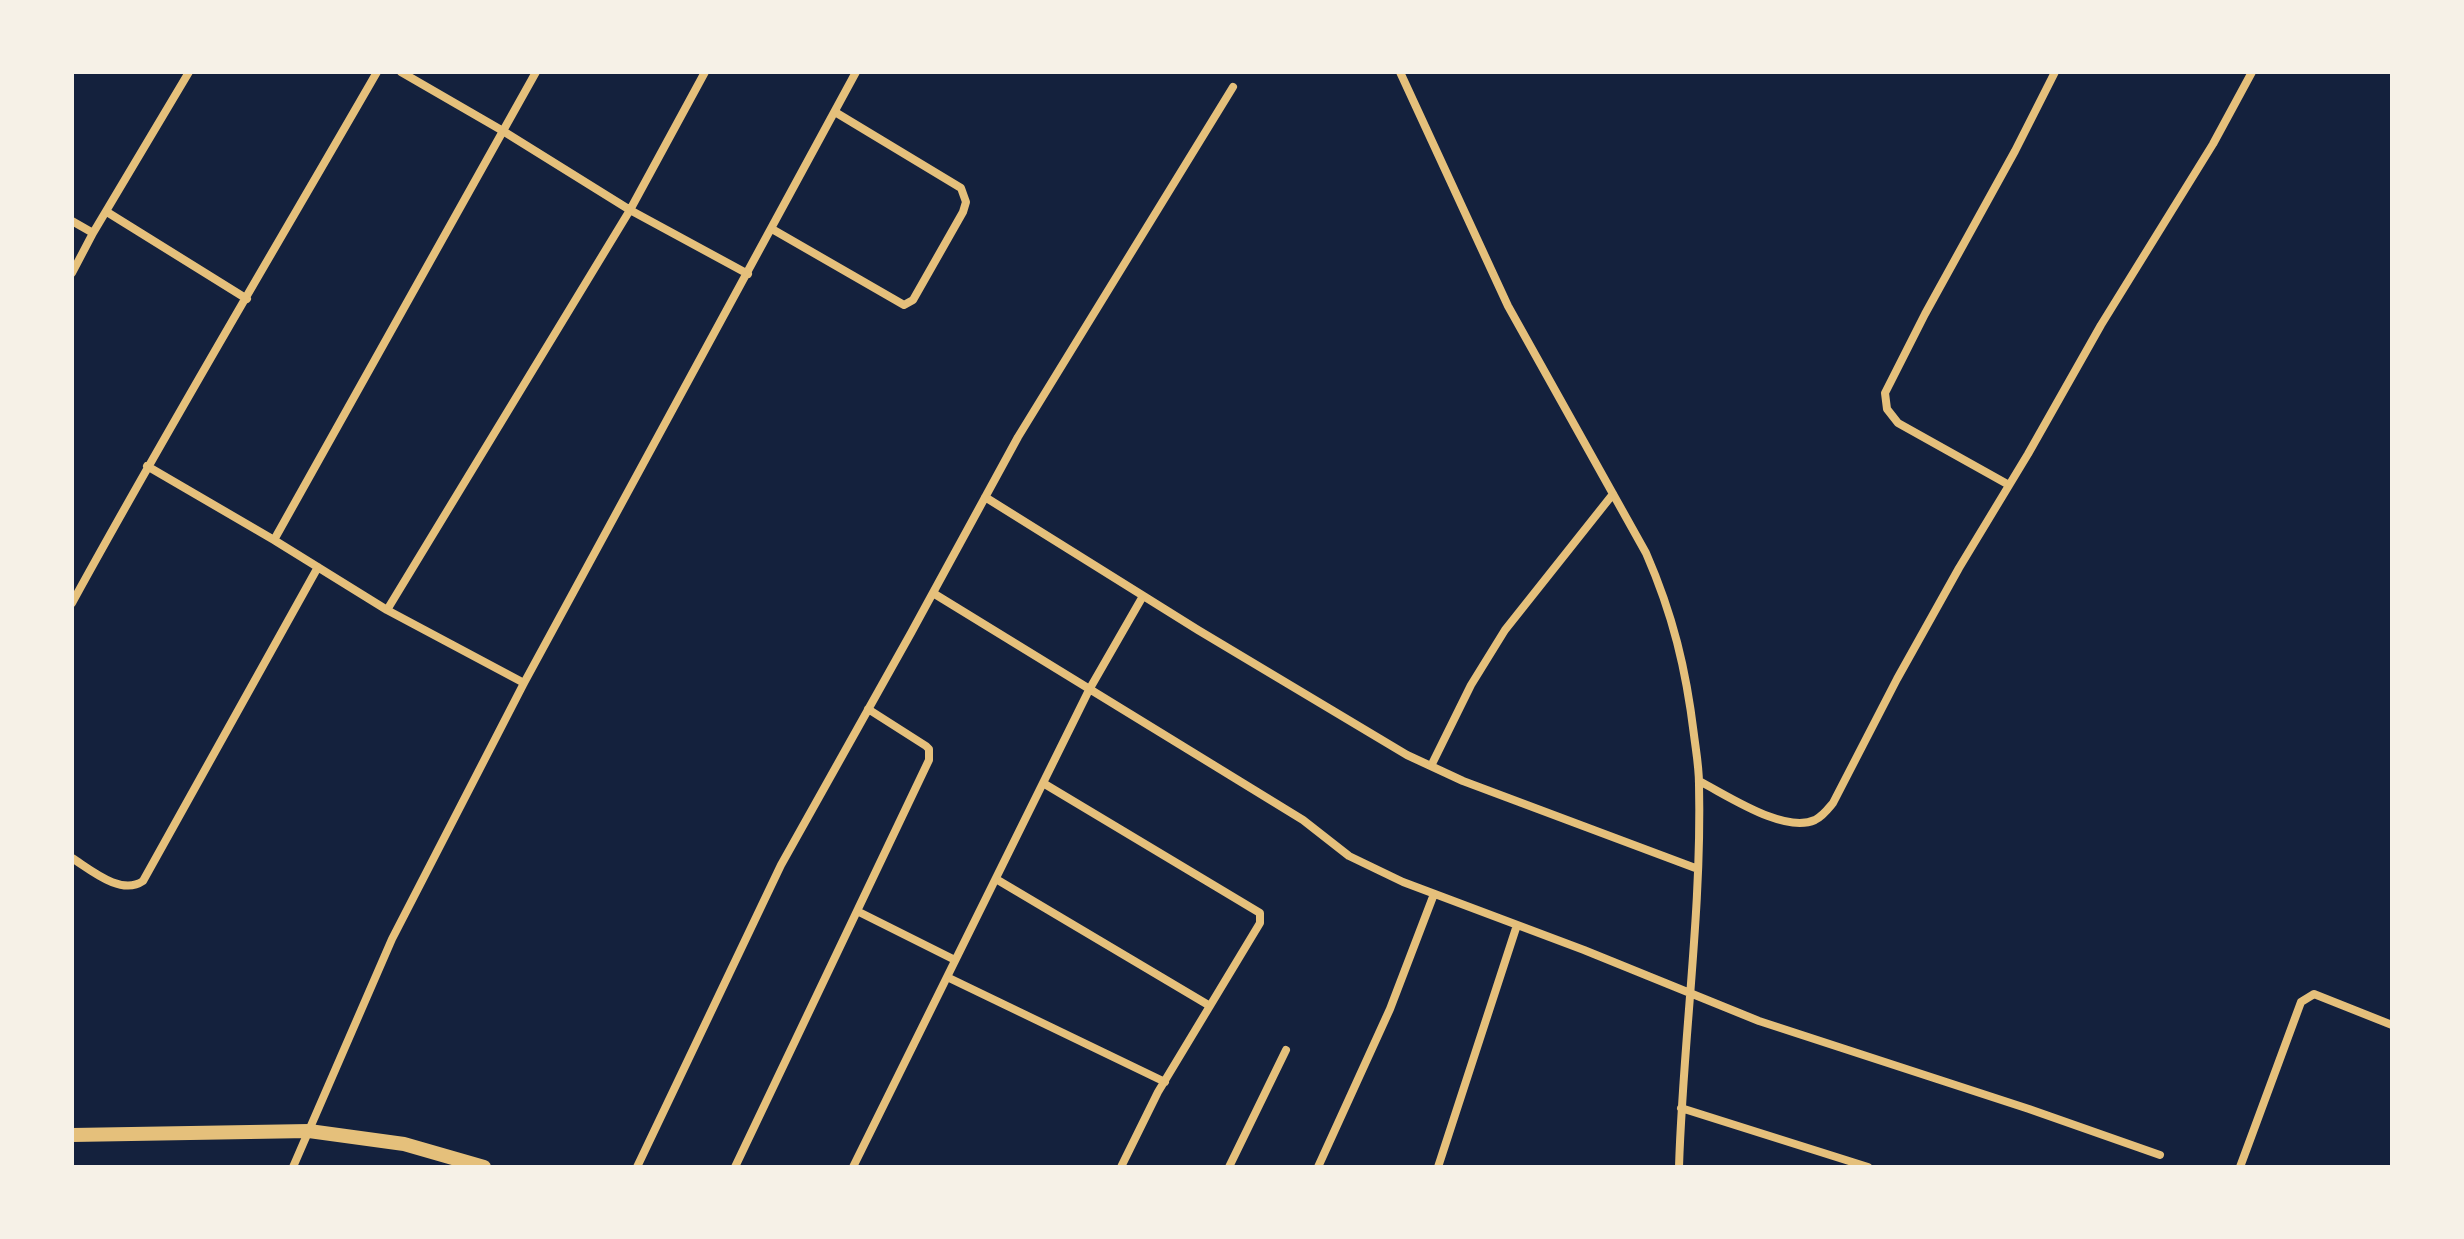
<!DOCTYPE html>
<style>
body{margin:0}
#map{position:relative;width:2464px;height:1239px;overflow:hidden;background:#14213d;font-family:Ubuntu,sans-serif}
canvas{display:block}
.frame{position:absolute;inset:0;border:74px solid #f6f1e7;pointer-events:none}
</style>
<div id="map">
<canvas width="2464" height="1239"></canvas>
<div class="frame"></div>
</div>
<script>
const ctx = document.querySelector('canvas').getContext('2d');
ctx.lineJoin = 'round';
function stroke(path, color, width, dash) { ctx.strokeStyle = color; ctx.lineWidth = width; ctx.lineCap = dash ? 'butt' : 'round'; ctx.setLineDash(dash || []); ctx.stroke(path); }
stroke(new Path2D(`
 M401 72 503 131 630 210 748 274
 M1400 72 1508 306 1646 553C1673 615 1686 669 1694 735 1696 751 1699 767 1699 784 1702 912 1683 1039 1679 1167
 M107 212 247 299
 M72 221 93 233
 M772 229 904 305 913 300 963 212 966 202 961 188 835 112
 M72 273 93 233 189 72
 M147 466 274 540 387 610 524 683
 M2009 485 1898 423 1887 409 1885 393 1925 314 2015 151 2055 72
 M985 497 1198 630 1407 755 1463 781 1698 869
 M274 540 536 72
 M933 593 1303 820 1349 856 1403 882 1584 950 1759 1021 2029 1109 2160 1155
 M72 603C170 424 275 249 377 72
 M387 610 630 210 705 72
 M1431 766 1471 685 1505 630 1613 494
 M1699 781C1727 795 1784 834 1815 820 1823 816 1828 809 1833 803L1897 679 1959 568 2028 454 2101 325 2213 144 2252 72
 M1043 783 1260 913V923L1158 1092 1121 1167
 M72 858C91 870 121 896 143 881L318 567
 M996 879 1210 1006
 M857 911 955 960
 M947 977 1165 1082
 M1681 1108 1868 1167
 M293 1167 392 939 524 683 856 72
 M637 1167 781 865 911 633 1018 437 1233 87
 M735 1167 929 760V749L926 746 868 709
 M853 1167 1089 690 1143 596
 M1229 1167 1286 1050
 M1318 1167 1390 1009 1434 894
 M1438 1167 1517 925
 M2240 1167 2301 1002 2314 994 2392 1025`), '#e5c07b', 8);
stroke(new Path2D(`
 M72 1135 309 1131 404 1144 484 1167`), '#e5c07b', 14);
</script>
